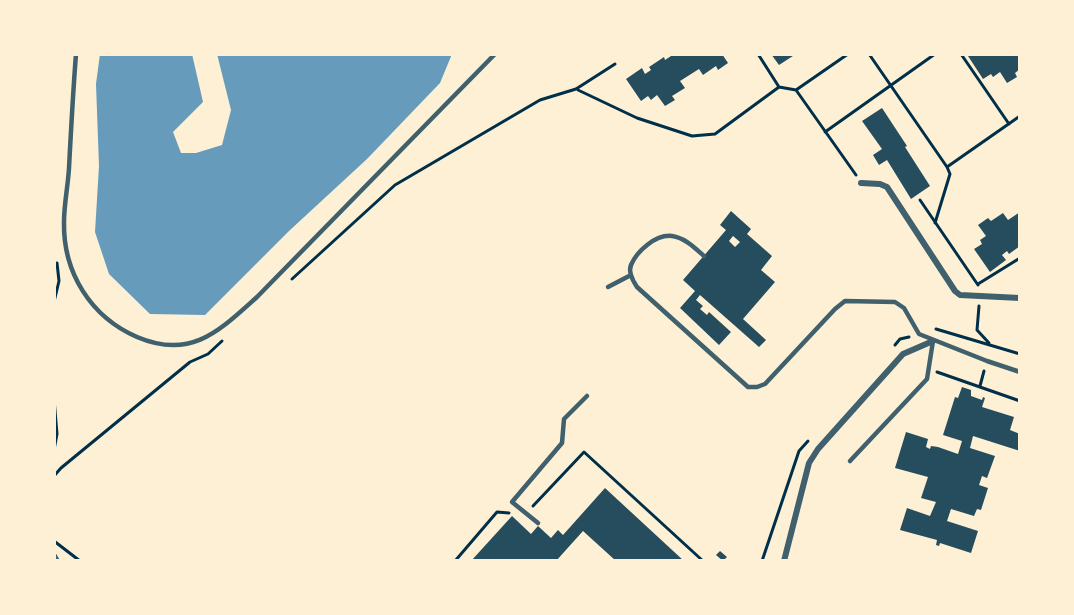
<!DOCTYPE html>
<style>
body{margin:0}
#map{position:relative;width:1074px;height:615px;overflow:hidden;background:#fdf0d5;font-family:"Varela Round",sans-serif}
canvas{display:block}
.frame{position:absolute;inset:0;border:56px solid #fdf0d5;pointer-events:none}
</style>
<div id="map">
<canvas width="1074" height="615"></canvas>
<div class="frame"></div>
</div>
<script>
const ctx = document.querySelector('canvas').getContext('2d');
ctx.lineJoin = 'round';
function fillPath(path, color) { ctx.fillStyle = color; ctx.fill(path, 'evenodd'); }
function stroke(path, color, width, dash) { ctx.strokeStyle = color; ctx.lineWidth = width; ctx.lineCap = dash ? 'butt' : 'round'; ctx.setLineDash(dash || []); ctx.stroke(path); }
fillPath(new Path2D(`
 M100 54H192L203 102 173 132 181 153H196L222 145 231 110 217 54H452L440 83 367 159 289 231 205 315 150 314 109 274 95 232 99 166 96 84Z`), '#669bbc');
fillPath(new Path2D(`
 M674 54H722L728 63 718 70 716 66 703 75 699 69 680 81 685 88 672 96 675 100 665 106 657 95 651 100 648 96 641 101 626 79 642 68 645 74 651 70 649 67 664 57 665 60Z
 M771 54H796L779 65Z
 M971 54H1020V69L1015 73 1017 77 1007 83 1000 72 993 77 991 74 983 79 968 56Z
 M882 108 907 146 905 147 930 186 911 199 887 160 879 165 873 155 882 149 862 121Z
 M731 211 751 229 747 234 772 256 761 270 775 282 743 319 766 340 759 347 700 295 696 300 703 306 700 309 707 315 709 312 731 332 719 345 680 308 695 291 683 280 726 230 720 225ZM733 236 740 242 735 247 729 241Z
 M1020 212V246L1009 254 1007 251 1002 255 1006 260 990 272 974 249 982 244 980 240 986 236 978 225 988 218 991 221 1003 213 1008 220Z
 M962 387 971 390V396L982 400 983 397 985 398 982 407 1014 417 1010 430 1020 434V451L973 436 970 448 995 456 987 478 982 476 979 485 988 488 981 510 977 509 974 516 951 509 947 521 978 531 971 553 940 543 939 546 936 545 937 540 900 530 907 508 930 516 936 502 921 498 928 477 895 468 906 432 928 439 926 447 930 449 931 446 938 447 958 454 962 441 943 435 955 397 958 398Z
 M605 488 684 561H616L583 531 556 561H471L512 516 531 534 538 526 551 538 558 530 563 535Z
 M720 551 727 557 723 561 716 555Z`), '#264d5e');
stroke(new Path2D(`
 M758 54 779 87 796 90 856 175
 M869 54 947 167 1020 116
 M961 54 1009 124
 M578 90 637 118 692 136 715 134 779 87
 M796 90 848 54
 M825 132 935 54
 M920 200 978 285
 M935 223 950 174 947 167
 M292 279 395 185 540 100 576 89 615 64
 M978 284 1020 258
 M54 302 59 281 57 263
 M979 306 977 330 989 343
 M936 329 1020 354
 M895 345 900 339 909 337
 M937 372 1020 401
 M980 386 984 371
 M54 399 57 434 54 450
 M54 476 61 468 190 362 208 354 222 341
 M533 506 584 452 703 561
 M54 541 80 561
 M455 561 497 512 509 513
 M762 561 799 451 808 441`), '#003049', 3);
stroke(new Path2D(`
 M76 54C73 92 71 130 69 168 68 186 64 204 64 222 63 273 91 317 137 337 191 360 219 331 257 297L495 54
 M704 256C694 247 685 238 672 236 656 234 637 251 631 265 628 272 633 281 637 287L748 387H757L765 384 835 309 845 301 895 302 904 308 919 334 987 361 1020 372
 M608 287 631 275
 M850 461 927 379 933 341
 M538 523 512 502 562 443 564 419 587 396`), '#3f606c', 4.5);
stroke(new Path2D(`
 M861 183 880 184 887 187 955 291 960 295 1020 298
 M54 556 57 561
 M784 561 809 463 818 449 903 354 933 341`), '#3f606c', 6);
</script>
